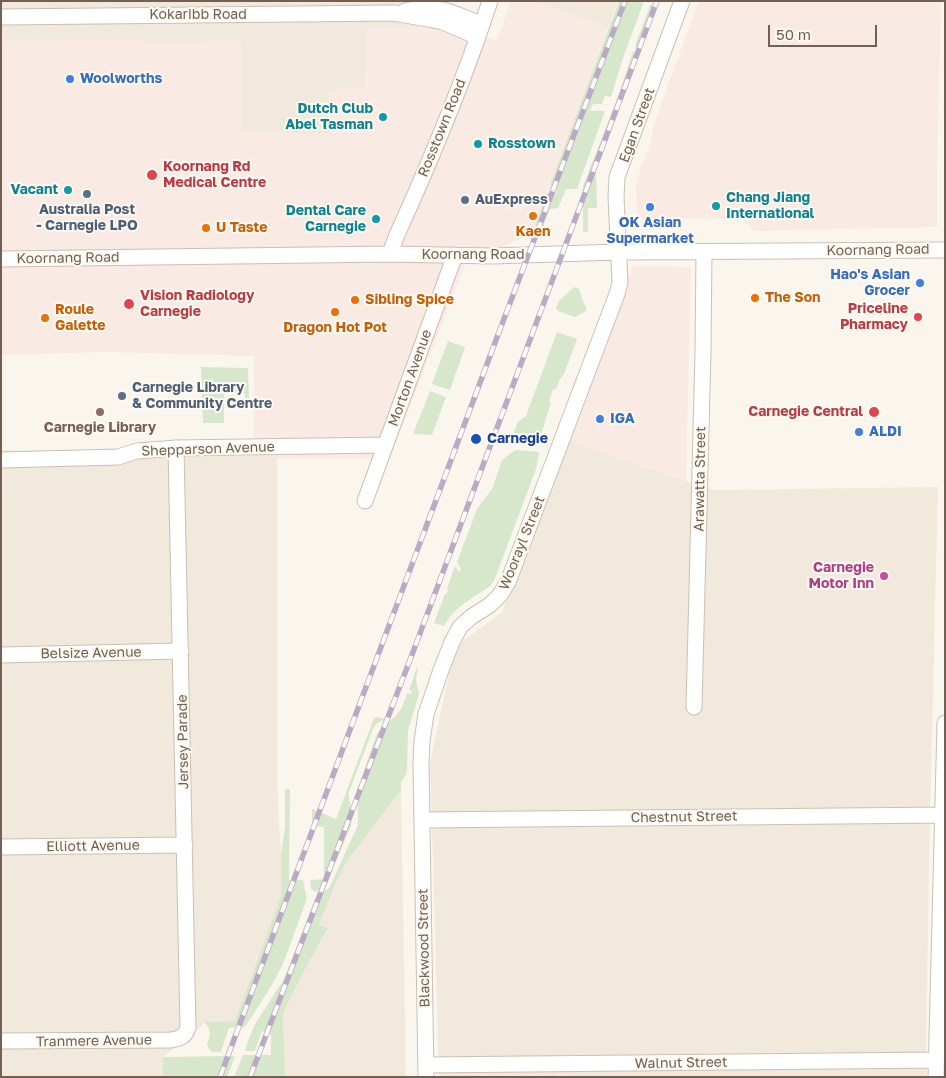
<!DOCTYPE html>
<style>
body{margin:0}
#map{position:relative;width:946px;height:1078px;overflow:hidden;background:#fbf6ed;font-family:"Golos Text",sans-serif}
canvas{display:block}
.frame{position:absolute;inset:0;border:2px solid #746052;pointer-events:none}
.scale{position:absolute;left:768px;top:25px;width:109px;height:22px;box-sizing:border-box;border:2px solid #746052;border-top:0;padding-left:6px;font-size:15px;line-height:18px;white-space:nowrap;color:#746052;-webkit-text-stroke:4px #fdfaf3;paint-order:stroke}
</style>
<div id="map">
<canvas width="946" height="1078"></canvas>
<div class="frame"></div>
<div class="scale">50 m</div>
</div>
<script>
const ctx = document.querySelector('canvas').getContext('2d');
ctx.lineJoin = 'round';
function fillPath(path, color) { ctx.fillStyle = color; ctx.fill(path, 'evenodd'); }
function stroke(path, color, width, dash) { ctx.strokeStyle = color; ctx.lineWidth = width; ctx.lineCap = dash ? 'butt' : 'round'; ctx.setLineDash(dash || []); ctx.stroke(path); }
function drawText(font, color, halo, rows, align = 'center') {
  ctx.font = font + ' "Golos Text",sans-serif'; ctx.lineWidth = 4; ctx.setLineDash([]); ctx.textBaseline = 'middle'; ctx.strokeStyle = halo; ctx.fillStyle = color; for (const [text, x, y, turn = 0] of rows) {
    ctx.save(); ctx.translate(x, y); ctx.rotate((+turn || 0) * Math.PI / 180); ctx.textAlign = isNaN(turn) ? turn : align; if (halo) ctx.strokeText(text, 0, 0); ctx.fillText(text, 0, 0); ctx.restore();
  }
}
fillPath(new Path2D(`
 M1 1H437L435 28 368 27 365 89H329L330 133H242L146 42 129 40 1 41Z
 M534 1H618L608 28Z
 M568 440 713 490 938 487 929 862 926 1077H439L430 762 455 647 502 612Z
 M1 450 276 457 277 459V783L281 854V896L235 1021 205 1023 163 1057V1077H1Z
 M401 790 406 1077H285L283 1013 300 979 328 929 319 925 334 887 345 864Z`), '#f1e9dc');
fillPath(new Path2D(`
 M511 1H534L608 28 533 233 465 264 390 458 277 459 276 457H254V356L107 352 1 355V41L129 40 146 42 241 41 242 133H330L329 89H365L368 27 435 28 440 27 497 40Z
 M699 1H941L937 171V227L753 231 743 219 637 218 636 182 652 139 653 126Z
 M633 266 691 267 686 480 568 440Z`), '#f9eae3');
fillPath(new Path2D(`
 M619 1H644L622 61 611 97 605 96 602 104H593L590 111H605L577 189H566L558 208 550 209 541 232 533 233 547 193H556L557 191 550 185Z
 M650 5H653L657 6 640 52 635 46Z
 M633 51 638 57 596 171 597 208H588V232H583V186L619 94Z
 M574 287 579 289 584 304 586 307V311L575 317 558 311 556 308 559 301Z
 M557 332 577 339 564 374 560 379 556 389H553L549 401 551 402 541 435 533 441 511 439 518 422 526 416Z
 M448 341 465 347 450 390 432 384Z
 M201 367 248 368 249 398H245V393H224V423H203Z
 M430 391 446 397 432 435 413 434Z
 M515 450 539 452 536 469 494 581 490 586C471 600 457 604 444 626L434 623 445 594H447L448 590 447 589 455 566 459 572 461 569 457 562 477 509 492 489 502 460Z
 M417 667 418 668 416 680 419 694 408 731 407 772 401 783V790L345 864 334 887 319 925 328 928 300 979 283 1013 285 1077H234L243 1055H271V1034L262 1031 255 1051H246L245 1049 255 1024 284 979 315 899 329 888 332 882 358 825V819L357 791 376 736C381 725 392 722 399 712 403 707 405 700 407 693L411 694 412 691 409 690Z
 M378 717 385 719 376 724 373 729 349 792V798L352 816 351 826 330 874 323 886 320 889 315 892 311 889 310 880 324 879V827L312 826V809L336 819 374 718Z
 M285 789H290L289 880H303L307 899 283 964 272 985 245 1027 229 1028 221 1052H212L208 1047 207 1044 210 1035 209 1029 205 1022 235 1021 281 896V854L285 827Z
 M235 1056 227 1077H163V1057Z`), '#d6e7cc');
const minor = new Path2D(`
 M405 11C435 3 455 13 482 25
 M1 17 394 13 428 19 443 22 478 37
 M390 254 396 237C431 160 464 81 490 1
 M1 259 390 254 492 256 619 252 945 250
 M1 460 118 457 137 451 176 448 385 445
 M365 501 455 255
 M1 655 181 651
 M694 707 703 351 704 252
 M422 820 945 815
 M1 847 185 845
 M1 1041 170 1040C179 1039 185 1037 188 1028L176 448
 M426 1065 936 1060
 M426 1077 421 763 422 741 426 714 441 670 452 642 460 627 471 617 490 605 500 595 508 582 617 294 620 282 616 197 617 177 682 1
 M936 1077 945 723`);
stroke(minor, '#ccbfb4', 17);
stroke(minor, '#fff', 15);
const rail = new Path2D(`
 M220 1077 499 332 625 1
 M250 1077 413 652 657 1`);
stroke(rail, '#baabc4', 5.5);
stroke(rail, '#fdfaf3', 4, [11]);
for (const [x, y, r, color] of [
 [70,79,5,"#3f7fe0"],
 [383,117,5,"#0f9aa8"],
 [478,144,5,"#0f9aa8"],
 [152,175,6,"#e0444e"],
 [68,190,5,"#0f9aa8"],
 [87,194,5,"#5c6f8a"],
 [465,200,5,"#5c6f8a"],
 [716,206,5,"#0f9aa8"],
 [650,207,5,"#3f7fe0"],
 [533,216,5,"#e8710a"],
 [376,219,5,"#0f9aa8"],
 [206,228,5,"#e8710a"],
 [920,283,5,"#3f7fe0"],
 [755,298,5,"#e8710a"],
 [355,300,5,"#e8710a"],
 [129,304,6,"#e0444e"],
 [335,312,5,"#e8710a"],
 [918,317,5,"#e0444e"],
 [45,318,5,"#e8710a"],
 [122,396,5,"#5c6f8a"],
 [100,412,5,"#8d6e63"],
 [874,412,6,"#e0444e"],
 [600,419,5,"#3f7fe0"],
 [859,432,5,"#3f7fe0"],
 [476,439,6,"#1a4fb4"],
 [884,576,5,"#d1479c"]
]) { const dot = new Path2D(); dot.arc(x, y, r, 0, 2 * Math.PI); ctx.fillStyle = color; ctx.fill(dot); stroke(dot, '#fdfaf3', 2); }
drawText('14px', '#746052', '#fdfaf3', [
 ["Kokaribb Road",198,15],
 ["Egan Street",637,125,-70],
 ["Rosstown Road",442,128,-68],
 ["Koornang Road",878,250,-1],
 ["Koornang Road",473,255],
 ["Koornang Road",68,258,-1],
 ["Morton Avenue",410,378,-70],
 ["Shepparson Avenue",208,449,-2],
 ["Arawatta Street",700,479,-89],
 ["Woorayl Street",522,543,-68],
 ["Belsize Avenue",91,653,-1],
 ["Jersey Parade",183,742,-91],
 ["Chestnut Street",684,817,-1],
 ["Elliott Avenue",93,846,-1],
 ["Blackwood Street",424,948,-91],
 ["Tranmere Avenue",94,1041,-1],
 ["Walnut Street",681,1063,-1]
]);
drawText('bold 14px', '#366cbe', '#fdfaf3', [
 ["Woolworths",80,79],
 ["OK Asian",650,223,"center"],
 ["Supermarket",650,239,"center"],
 ["Hao's Asian",910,275,"right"],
 ["Grocer",910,291,"right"],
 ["IGA",610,419],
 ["ALDI",869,432]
], 'left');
drawText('bold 14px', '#0d838f', '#fdfaf3', [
 ["Dutch Club",373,109],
 ["Abel Tasman",373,125],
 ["Rosstown",488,144,"left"],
 ["Vacant",58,190],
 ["Chang Jiang",726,198,"left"],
 ["International",726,214,"left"],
 ["Dental Care",366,211],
 ["Carnegie",366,227]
], 'right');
drawText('bold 14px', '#be3a42', '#fdfaf3', [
 ["Koornang Rd",163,167],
 ["Medical Centre",163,183],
 ["Vision Radiology",140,296],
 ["Carnegie",140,312],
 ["Priceline",908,309,"right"],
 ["Pharmacy",908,325,"right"],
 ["Carnegie Central",863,412,"right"]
], 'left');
drawText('bold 14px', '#4e5e75', '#fdfaf3', [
 ["AuExpress",475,200],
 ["Australia Post",87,210,"center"],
 ["- Carnegie LPO",87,226,"center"],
 ["Carnegie Library",132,388],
 ["& Community Centre",132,404]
], 'left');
drawText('bold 14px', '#c56008', '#fdfaf3', [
 ["U Taste",216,228],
 ["Kaen",533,232,"center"],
 ["The Son",765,298],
 ["Sibling Spice",365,300],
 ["Roule",55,310],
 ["Galette",55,326],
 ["Dragon Hot Pot",335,328,"center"]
], 'left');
drawText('bold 14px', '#785e54', '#fdfaf3', [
 ["Carnegie Library",100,428]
]);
drawText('bold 14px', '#164399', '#fdfaf3', [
 ["Carnegie",487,439]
], 'left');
drawText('bold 14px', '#b23c85', '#fdfaf3', [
 ["Carnegie",874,568],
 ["Motor Inn",874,584]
], 'right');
</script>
